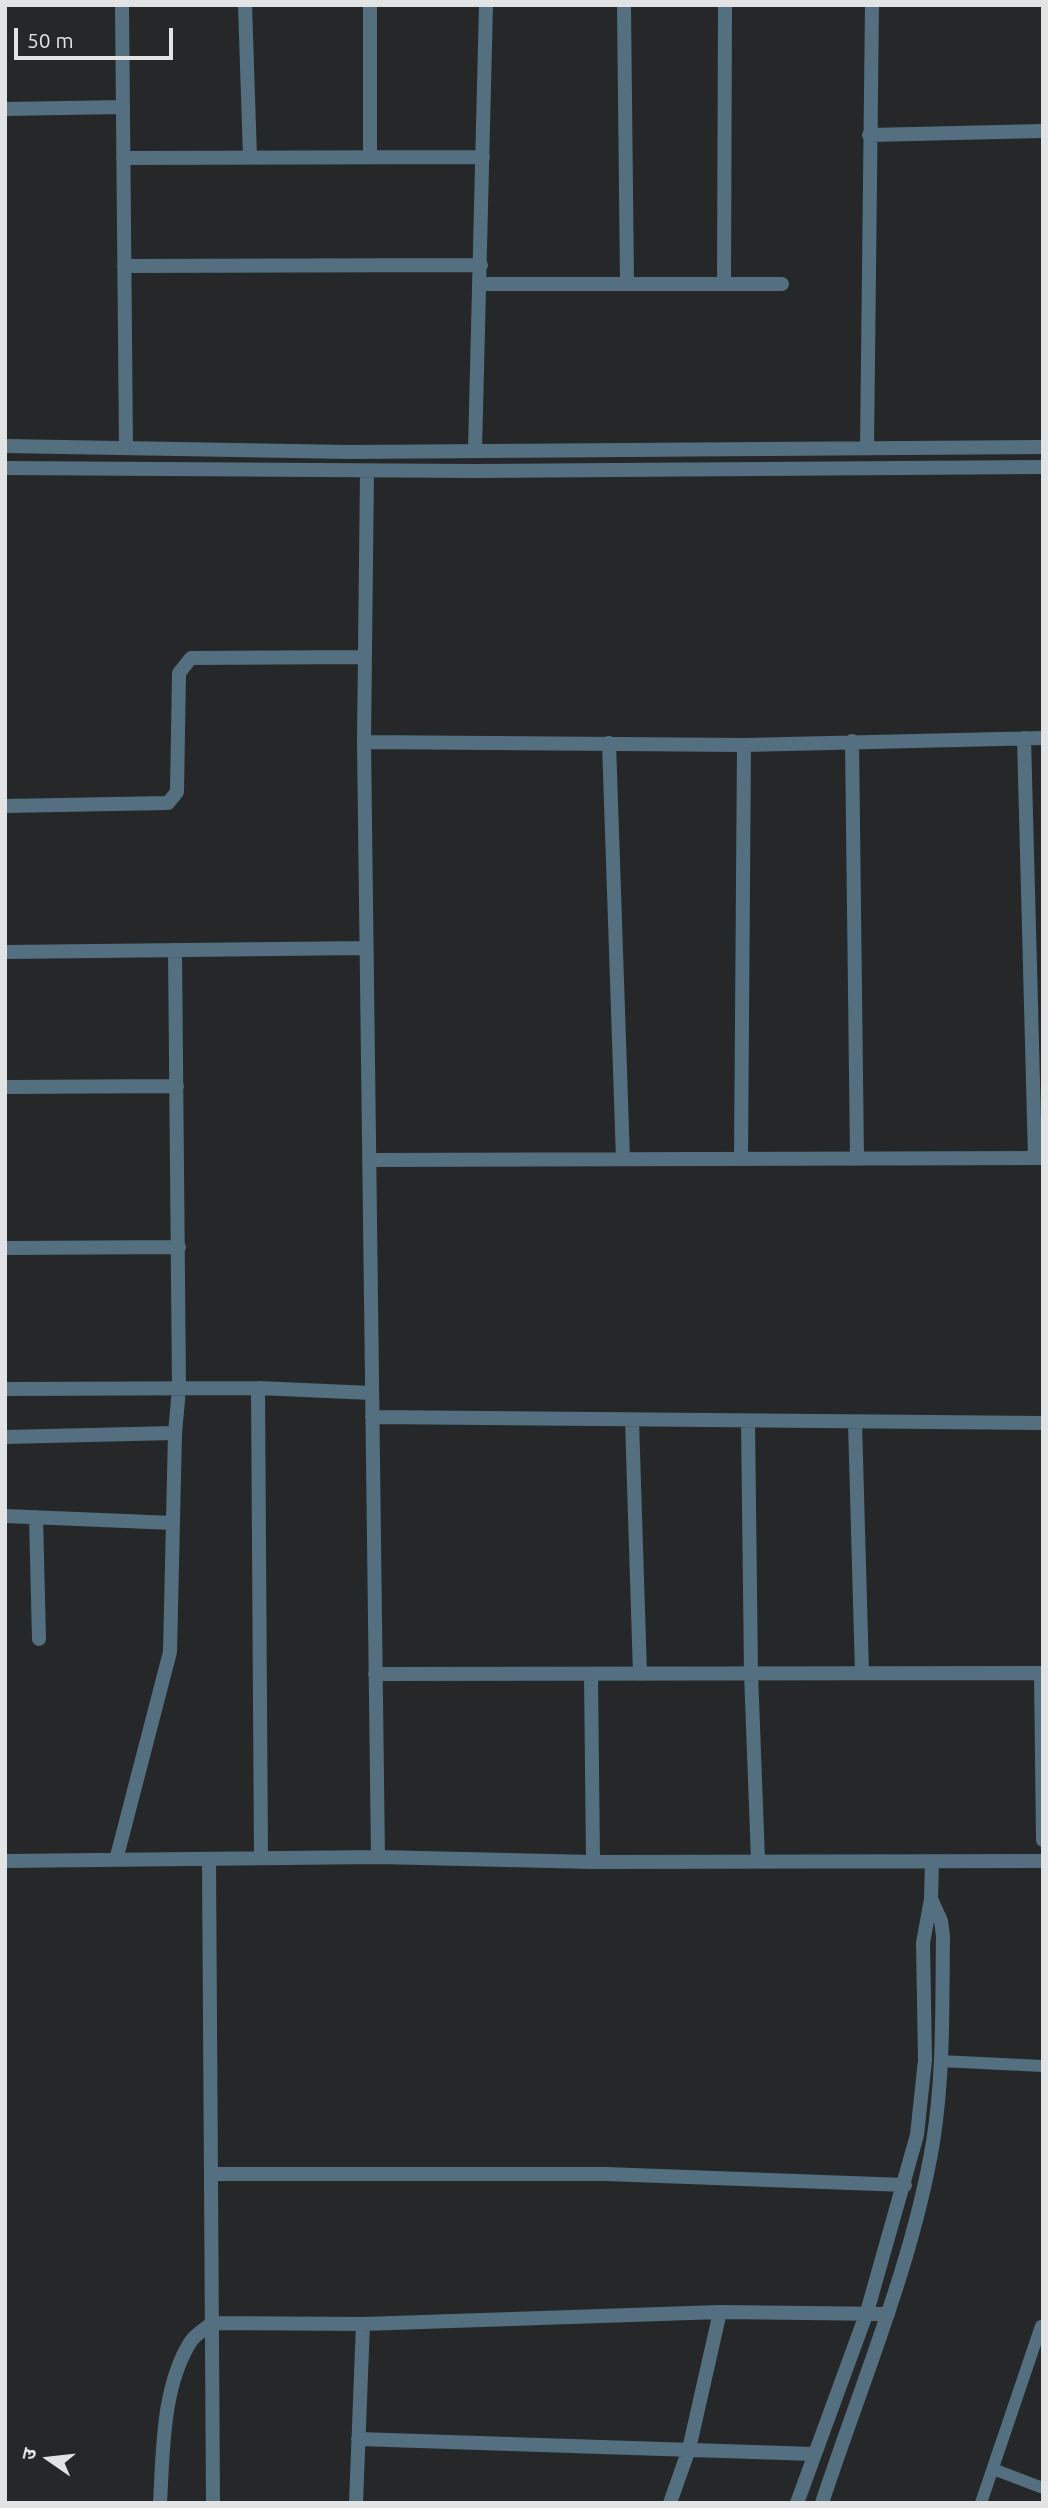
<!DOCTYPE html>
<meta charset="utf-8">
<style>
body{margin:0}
#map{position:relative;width:1048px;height:2508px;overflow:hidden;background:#252729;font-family:Ubuntu,"Noto Sans Devanagari",sans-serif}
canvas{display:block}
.frame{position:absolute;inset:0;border:7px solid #e1e3e4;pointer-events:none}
.north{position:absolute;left:14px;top:2424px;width:70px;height:70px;-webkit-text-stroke:5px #252729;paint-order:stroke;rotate:284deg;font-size:19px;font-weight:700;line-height:28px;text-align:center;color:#e1e3e4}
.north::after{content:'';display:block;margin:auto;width:24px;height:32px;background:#e1e3e4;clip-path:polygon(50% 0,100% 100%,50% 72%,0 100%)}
.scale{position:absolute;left:14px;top:28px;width:159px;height:32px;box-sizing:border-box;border:4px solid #e1e3e4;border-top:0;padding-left:9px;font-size:21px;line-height:24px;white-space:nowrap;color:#e1e3e4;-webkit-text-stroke:5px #252729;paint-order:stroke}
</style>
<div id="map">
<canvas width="1048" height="2508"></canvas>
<div class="frame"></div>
<div class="north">उ</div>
<div class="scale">50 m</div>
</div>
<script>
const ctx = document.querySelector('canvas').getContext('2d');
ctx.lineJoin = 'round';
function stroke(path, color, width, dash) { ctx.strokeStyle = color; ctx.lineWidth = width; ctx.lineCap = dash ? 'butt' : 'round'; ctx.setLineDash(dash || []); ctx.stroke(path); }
stroke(new Path2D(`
 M940 2061 1043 2066
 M993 2469 1043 2488
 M981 2503 1041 2326`), '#547080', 12);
stroke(new Path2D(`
 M122 5 126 448
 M245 5 250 157
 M370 5V157
 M624 5 627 284
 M5 109 123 107
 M869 135 1043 131
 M123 158 483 157
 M124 266 481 265
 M480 284H782
 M724 284 725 5
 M5 446 349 452 1043 447
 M867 448 872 5
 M475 450 486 5
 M5 468 476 471 1043 467
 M367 471 364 742 378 1857
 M1024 738 1035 1158
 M852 741 857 1158
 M364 742 744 745 1043 738
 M609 743 623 1159
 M5 806 168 803 177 792 179 673 191 658 365 657
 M5 952 366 948
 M5 1087 177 1086
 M741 1159 744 745
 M369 1160 1043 1158
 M5 1248 179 1247
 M258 1388 261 1858
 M5 1389 258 1388 372 1393
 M372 1417 1043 1423
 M632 1420 640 1674
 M748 1421 751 1673 758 1860
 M855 1422 862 1673
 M5 1437 175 1433
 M5 1516 173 1523
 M36 1517 39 1639
 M1041 1673 1043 1840
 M375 1674 1043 1673
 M591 1674 593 1862
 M116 1860 170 1652 175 1433 179 1389 175 950
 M209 1860 213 2503
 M5 1861 378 1857 593 1862 1043 1861
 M211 2174H606L905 2185
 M358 2439 814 2454
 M160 2503C163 2452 162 2386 191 2341 196 2334 205 2329 212 2323L363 2324 720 2312 888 2314
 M356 2503 363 2324
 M670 2503 689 2449 720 2312
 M797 2503 867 2312 917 2135 925 2060 923 1943 931 1899 932 1862
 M822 2503C860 2387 913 2263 933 2142 944 2074 942 2004 943 1936L941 1921 931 1899`), '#547080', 14);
</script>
